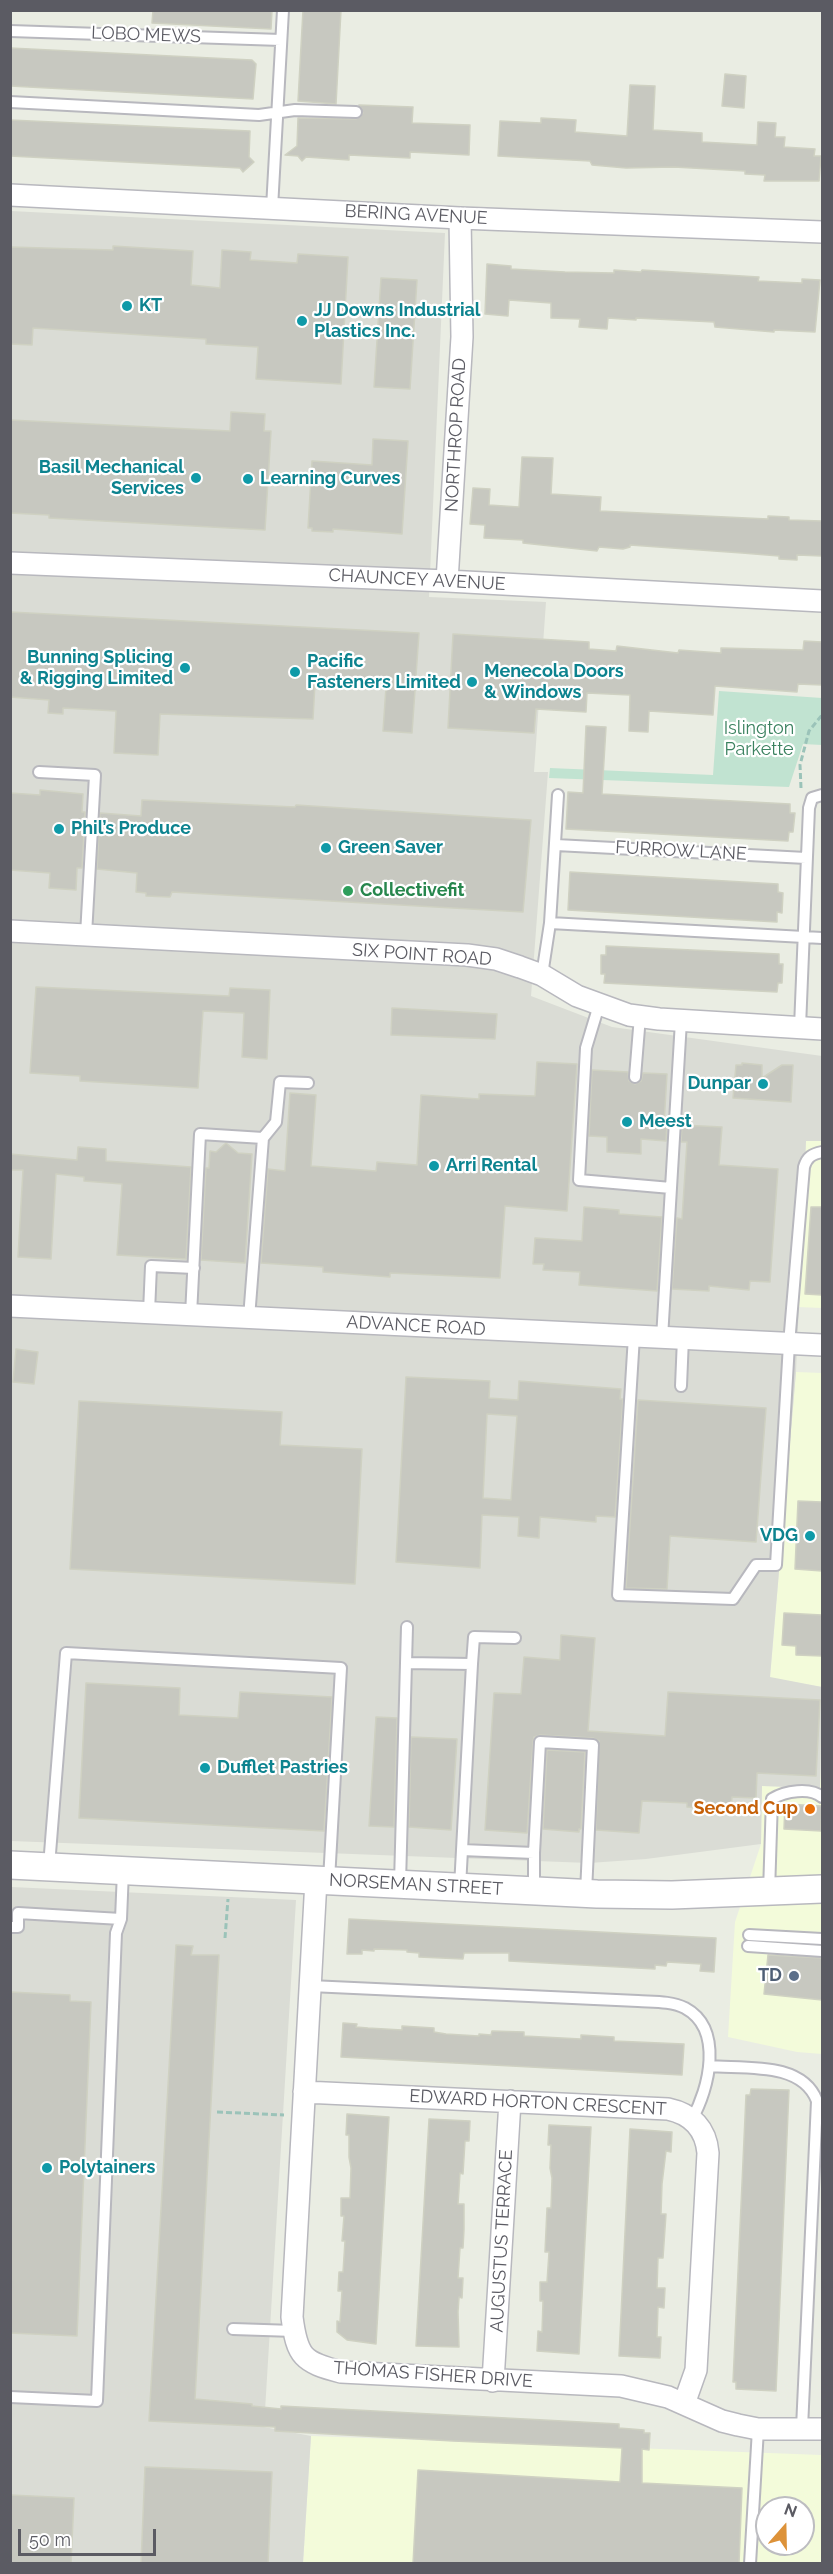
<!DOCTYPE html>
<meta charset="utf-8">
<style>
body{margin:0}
#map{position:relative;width:833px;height:2574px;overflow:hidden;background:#eaede3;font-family:Raleway,sans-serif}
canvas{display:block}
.frame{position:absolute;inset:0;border:12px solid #5b5b63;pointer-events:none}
.north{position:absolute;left:755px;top:2496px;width:60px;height:60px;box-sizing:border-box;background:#fff;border:2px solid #bdbdc1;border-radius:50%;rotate:20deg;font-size:16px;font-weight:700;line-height:24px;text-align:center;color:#5b5b63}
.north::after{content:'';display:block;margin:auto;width:21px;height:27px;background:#dd9239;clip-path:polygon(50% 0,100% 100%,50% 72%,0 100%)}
.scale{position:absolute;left:18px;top:2529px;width:138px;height:27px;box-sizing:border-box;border:3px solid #5b5b63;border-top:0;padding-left:8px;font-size:18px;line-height:21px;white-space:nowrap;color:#5b5b63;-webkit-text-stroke:4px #fff;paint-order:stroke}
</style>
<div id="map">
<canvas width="833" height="2574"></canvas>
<div class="frame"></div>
<div class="north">N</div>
<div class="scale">50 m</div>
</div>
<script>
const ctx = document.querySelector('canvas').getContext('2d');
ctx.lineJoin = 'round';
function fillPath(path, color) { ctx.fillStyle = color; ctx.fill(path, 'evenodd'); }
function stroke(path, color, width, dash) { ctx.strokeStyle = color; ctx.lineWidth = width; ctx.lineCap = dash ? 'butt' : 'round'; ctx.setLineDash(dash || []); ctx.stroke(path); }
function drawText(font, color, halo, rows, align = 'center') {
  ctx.font = font + ' Raleway,sans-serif'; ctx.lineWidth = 4.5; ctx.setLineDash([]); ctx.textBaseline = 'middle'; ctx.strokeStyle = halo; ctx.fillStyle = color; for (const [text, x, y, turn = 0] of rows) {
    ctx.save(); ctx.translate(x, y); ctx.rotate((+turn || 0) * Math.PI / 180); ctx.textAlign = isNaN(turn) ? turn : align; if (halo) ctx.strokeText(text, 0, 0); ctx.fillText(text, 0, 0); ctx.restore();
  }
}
fillPath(new Path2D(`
 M822 1071V1308L797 1307 806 1140 821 1141Z
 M796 1372 822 1373V1687L770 1678Z
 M822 1753V2054L797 2052 728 2037 735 1922 761 1844 762 1786 820 1788Z
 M311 2436 822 2455V2563L303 2564ZM767 2508H803V2544H767Z`), '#f3fbda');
fillPath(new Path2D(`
 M11 211 445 233 429 597 546 602 534 772H548L531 996 612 1027 822 1056 821 1141H806L796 1372 770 1677 822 1687 820 1788 762 1786 761 1844 646 1859 589 1863 11 1841Z
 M11 1887 296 1900 264 2427 311 2436 303 2563 11 2564Z`), '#dadcd5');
fillPath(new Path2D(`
 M719 691 822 698V745L803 744 789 787 549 778 550 768 713 775Z`), '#c1e3d1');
const building = new Path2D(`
 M153 10H272L271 29 152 23Z
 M303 10H341L336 104 298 101Z
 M10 48 252 60 256 64 253 99 10 86Z
 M725 74 746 76 744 108 722 106Z
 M630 85 655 86 653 130 702 133V142L757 145 758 122 776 123 775 137H785L784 147 815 149 814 156H821L819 181H764L765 175 745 174V171L674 167 626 168 592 165 590 161 498 156 500 121 541 123V118L576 120 575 132 627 136Z
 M359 105 413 107 412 123 470 125 469 155 410 152V158L349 155V160L306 157 302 161 298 156 285 155 297 146 298 118 356 119 363 113Z
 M10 120 250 131 249 157 254 162 243 172 240 168 10 156Z
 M113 246 193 251 191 285 220 288 222 250 251 252 250 260 297 263 298 254 348 257 341 384 256 379 258 347 206 344V339L33 328 32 345 10 344V247L113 250Z
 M487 264 511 266V269L565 272 614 273V270L641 272 642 270 759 277 758 281 802 283V279L820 280 815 332 774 330V332L715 327 714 322 636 318V320L608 318 607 329 579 327 580 319 551 318V303L509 300 508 316 485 314Z
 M381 278 417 280 410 389 374 387Z
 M231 412 265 414 264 431H271L265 530 49 518V515L10 513V420L230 431Z
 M373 439 408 441 402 534 333 529V532L312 531V528H308L312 461 372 465Z
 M522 457 553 458 551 494 601 497 600 511 768 519V516L789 517V520L822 521V556L797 555V560L779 559V556L742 553 630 545V547L623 549 599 547 597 551 523 543V540L484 538 485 525 470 524 473 488 490 489 489 505 519 507Z
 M10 612 419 633 412 733 383 731 386 687 315 683 313 719 160 714 158 755 114 753 116 711 63 708V714L48 713 49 700 10 697Z
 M453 634 589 642V649L616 651 617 646 678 653 679 650 721 653V648L803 650 804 641 822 642V685L798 684 797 692 715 686 713 715 649 711 648 732 629 731 630 695 587 693 586 712 536 709 534 733 448 728Z
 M586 726 606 727 602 794 790 804V813H795L793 832H789L788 841 566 829 568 792 583 793Z
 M40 790 83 794 82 812H85L82 868H77L76 890 49 888 50 873 10 870V793L40 795Z
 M142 800 295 807 296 805 531 820 523 912 172 892 170 897 146 896V893L136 892 137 873 97 869 100 813 141 816Z
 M570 872 778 884V892L783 893 782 913 777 912V922L568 910Z
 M606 946 779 954V964H783L782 983H778L777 992 604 983 605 974H601V955H606Z
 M36 987 229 996 230 988 270 990 267 1059 242 1057 244 1013 203 1011 198 1088 80 1081V1076L30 1073Z
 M392 1008 497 1014 495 1039 391 1035Z
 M537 1062 577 1064 567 1211 505 1206 500 1278 390 1273V1277L323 1272V1267L261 1263 268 1169 285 1171 290 1093 316 1095 311 1166 376 1171 377 1162 417 1165 421 1095 479 1099V1094L535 1096Z
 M742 1063 762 1065V1078L782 1065H793L791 1102 733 1098 736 1065H742Z
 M592 1070 628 1072 629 1081 635 1084 641 1081 643 1073 667 1074 664 1124H667L666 1141 641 1139V1154L607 1152V1137L589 1136Z
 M682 1125 722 1127 719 1165 778 1169 770 1282 750 1281 749 1290 709 1286V1291L672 1289 677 1218 682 1219 687 1142H681Z
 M226 1143 238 1153 252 1154 245 1263 201 1260 206 1168H209L210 1151 216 1152Z
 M78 1147 106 1149V1161L191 1167 186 1259 117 1255 122 1184 84 1181V1177L56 1174 51 1259 18 1257 23 1170H10V1154L77 1160Z
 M584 1207 619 1210V1214L662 1217 657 1291 579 1285 580 1272 543 1270 544 1264H533L535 1238 582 1241Z
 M811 1207H822V1295L805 1294Z
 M16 1349 38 1352 34 1384 13 1382Z
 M406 1377 490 1381 489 1398 518 1400 519 1381 621 1389 620 1399H623L615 1517 596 1516V1522L540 1517 539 1538 518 1536 519 1517 482 1515 480 1568 396 1562ZM487 1414 517 1416 511 1500 483 1498Z
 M638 1400 766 1408 756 1542 670 1536 667 1589 626 1588Z
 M79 1401 282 1412 280 1445 362 1449 355 1584 70 1569Z
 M798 1501 822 1502V1571L795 1569Z
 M784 1613 822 1615V1656L796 1655V1646L782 1645Z
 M561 1635 595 1638 588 1731 665 1736 668 1692 820 1700 816 1776 757 1773 756 1798 732 1797 731 1809 687 1807V1803L642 1801 639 1833 596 1830 599 1741 593 1738 540 1735 534 1737 533 1742 527 1833 485 1830 494 1693 521 1694 524 1657 560 1660Z
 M86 1683 180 1688 179 1715 238 1718 240 1692 332 1697 324 1831 79 1818Z
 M376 1717 397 1718 394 1827 369 1826Z
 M411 1737 457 1739 451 1830 409 1827Z
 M547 1750 585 1752 581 1829H579V1832L543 1829Z
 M785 1804 822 1806 821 1831 784 1829Z
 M349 1919 716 1938 714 1972 700 1971 701 1964 667 1962 666 1966 655 1965V1969L509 1961V1953H464L463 1959 419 1957V1953L407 1952V1950L374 1949V1951L362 1950V1954H347Z
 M176 1945 193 1946 191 1955H219L195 2399 252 2404V2406L281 2409V2406L619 2424V2428L644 2430V2433H650L649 2450 642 2449V2483L742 2488 739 2564H413L418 2470 620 2482 622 2448 453 2441 275 2431V2427L149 2421Z
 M768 1955 822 1958V2000L764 1994Z
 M10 1992 70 1995V2001L91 2002 77 2336 10 2333Z
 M343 2023 357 2024 356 2027 368 2028 402 2030V2026L434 2028V2032L446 2034 479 2036V2034L491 2035 492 2031 524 2032V2036L581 2039V2035L614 2037V2041L684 2044 682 2075 341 2057Z
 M751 2089 789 2090 776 2391 736 2389V2382H733L746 2095H750Z
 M347 2114 389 2117 376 2344 347 2340 337 2332V2321L340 2322 342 2291H338L339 2272H343L345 2241H342L344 2216H341V2198H350L351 2168 349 2157V2135H346Z
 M429 2119 470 2121 469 2141H465L463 2174 460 2173 459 2189 458 2204H464V2229L463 2248H460L458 2278H463L462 2298 459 2297 458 2312 459 2347 416 2346Z
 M549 2125 591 2127 579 2354 537 2351 538 2331 542 2332 543 2301H540V2282H547L549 2252H545L547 2208H551L552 2178 550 2168 551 2145H548Z
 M630 2129 672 2132 671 2152 666 2151 662 2184 661 2214H666L663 2258H658L657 2288H665L664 2308 658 2307 657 2337H661L660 2358 619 2356Z
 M145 2467 272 2472 268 2564H141Z
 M10 2495 74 2498 71 2564H10Z`);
fillPath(building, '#c7c8c0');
stroke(building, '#cfd1c2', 1.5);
const service = new Path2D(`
 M10 31 281 40
 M10 102 259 115 295 110 356 112
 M272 208 283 10
 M39 772 95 775 86 935
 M556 845 806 858
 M550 923 822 938
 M542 975 550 923 558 795
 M599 1005 586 1048 579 1180 671 1188
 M800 1027 809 808 812 798 822 795
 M635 1077 640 1016
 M263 1138 276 1122 280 1082 308 1083
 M149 1312 151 1266 194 1268
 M191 1315 200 1134 263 1138 249 1318
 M634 1336 618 1595 733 1599 756 1565H776L789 1344 804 1167C807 1157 812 1154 822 1152
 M662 1338 681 1021
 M681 1386 683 1338
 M406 1663 407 1627
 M472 1664 474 1637 515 1638
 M462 1850 534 1853V1891
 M534 1853 540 1742 593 1745 586 1892
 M49 1866 66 1653 341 1668 329 1880
 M400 1883 406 1663 472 1664 460 1887
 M769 1892 772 1799C785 1791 810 1787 822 1797
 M10 1927H18V1913L121 1919
 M749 1935 822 1939
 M748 1946 822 1951
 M310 1986 638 2001C653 2002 671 2001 685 2008 724 2029 709 2089 692 2119
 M709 2066C744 2069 802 2061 817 2101L802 2428
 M233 2329 294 2331
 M10 2397 97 2401 116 1933 121 1919 123 1871
 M750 2564 758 2429`);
const minor = new Path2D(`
 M10 195 460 218 822 232
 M10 563 447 581 822 601
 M447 581 462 337 460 218
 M10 931 467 955 496 959 520 967 542 975 577 996 629 1015 659 1019 822 1029
 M10 1306 822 1345
 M316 1880 292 2317C297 2357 303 2362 341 2372L621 2386 668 2397 722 2421 738 2425 758 2429H822
 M304 2092 668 2109C692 2114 706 2129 708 2153L696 2370 684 2404
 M493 2381 510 2101`);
const tertiary = new Path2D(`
 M10 1865 597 1894 672 1895 822 1889`);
stroke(service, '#b8b8be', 14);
stroke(minor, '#b8b8be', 24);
stroke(tertiary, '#b8b8be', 30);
stroke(new Path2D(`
 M801 788 800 765 809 731 822 715
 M225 1938 228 1899
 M217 2112 284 2115`), '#9bc3b9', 3, [6, 3]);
stroke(service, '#fff', 10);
stroke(minor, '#fff', 21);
stroke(tertiary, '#fff', 27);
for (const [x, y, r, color] of [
 [127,306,6,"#0f9aa8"],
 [302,321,6,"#0f9aa8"],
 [196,478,6,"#0f9aa8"],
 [248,479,6,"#0f9aa8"],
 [185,668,6,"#0f9aa8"],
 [295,672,6,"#0f9aa8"],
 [472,682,6,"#0f9aa8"],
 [59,829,6,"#0f9aa8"],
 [326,848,6,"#0f9aa8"],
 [348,891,6,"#2e9e5b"],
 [763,1084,6,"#0f9aa8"],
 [627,1122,6,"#0f9aa8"],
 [434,1166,6,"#0f9aa8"],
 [810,1536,6,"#0f9aa8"],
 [205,1768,6,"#0f9aa8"],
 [810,1809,6,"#e8710a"],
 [794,1976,6,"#5c6f8a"],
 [47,2168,6,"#0f9aa8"]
]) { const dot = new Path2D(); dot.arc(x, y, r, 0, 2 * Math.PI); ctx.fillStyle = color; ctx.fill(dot); stroke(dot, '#fff', 2); }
drawText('18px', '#5b5b63', '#fff', [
 ["LOBO MEWS",146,35,2],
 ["BERING AVENUE",416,215,3],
 ["NORTHROP ROAD",456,435,-87],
 ["CHAUNCEY AVENUE",417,580,3],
 ["FURROW LANE",681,851,3],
 ["SIX POINT ROAD",422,955,4],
 ["ADVANCE ROAD",416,1326,3],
 ["NORSEMAN STREET",416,1885,3],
 ["EDWARD HORTON CRESCENT",538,2103,3],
 ["AUGUSTUS TERRACE",502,2241,-87],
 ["THOMAS FISHER DRIVE",433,2375,4]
]);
drawText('bold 18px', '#0d838f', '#fff', [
 ["KT",139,306],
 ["JJ Downs Industrial",314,311],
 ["Plastics Inc.",314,332],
 ["Basil Mechanical",184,468,"right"],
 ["Services",184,489,"right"],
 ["Learning Curves",260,479],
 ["Bunning Splicing",173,658,"right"],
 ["& Rigging Limited",173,679,"right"],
 ["Pacific",307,662],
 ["Fasteners Limited",307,683],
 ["Menecola Doors",484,672],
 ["& Windows",484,693],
 ["Phil’s Produce",71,829],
 ["Green Saver",338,848],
 ["Dunpar",751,1084,"right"],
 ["Meest",639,1122],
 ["Arri Rental",446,1166],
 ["VDG",798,1536,"right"],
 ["Dufflet Pastries",217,1768],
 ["Polytainers",59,2168]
], 'left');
drawText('18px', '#3b8260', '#fff', [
 ["Islington",759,729],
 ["Parkette",759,750]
]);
drawText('bold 18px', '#27864d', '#fff', [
 ["Collectivefit",360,891]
], 'left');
drawText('bold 18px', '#c56008', '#fff', [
 ["Second Cup",798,1809]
], 'right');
drawText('bold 18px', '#4e5e75', '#fff', [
 ["TD",782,1976]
], 'right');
</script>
